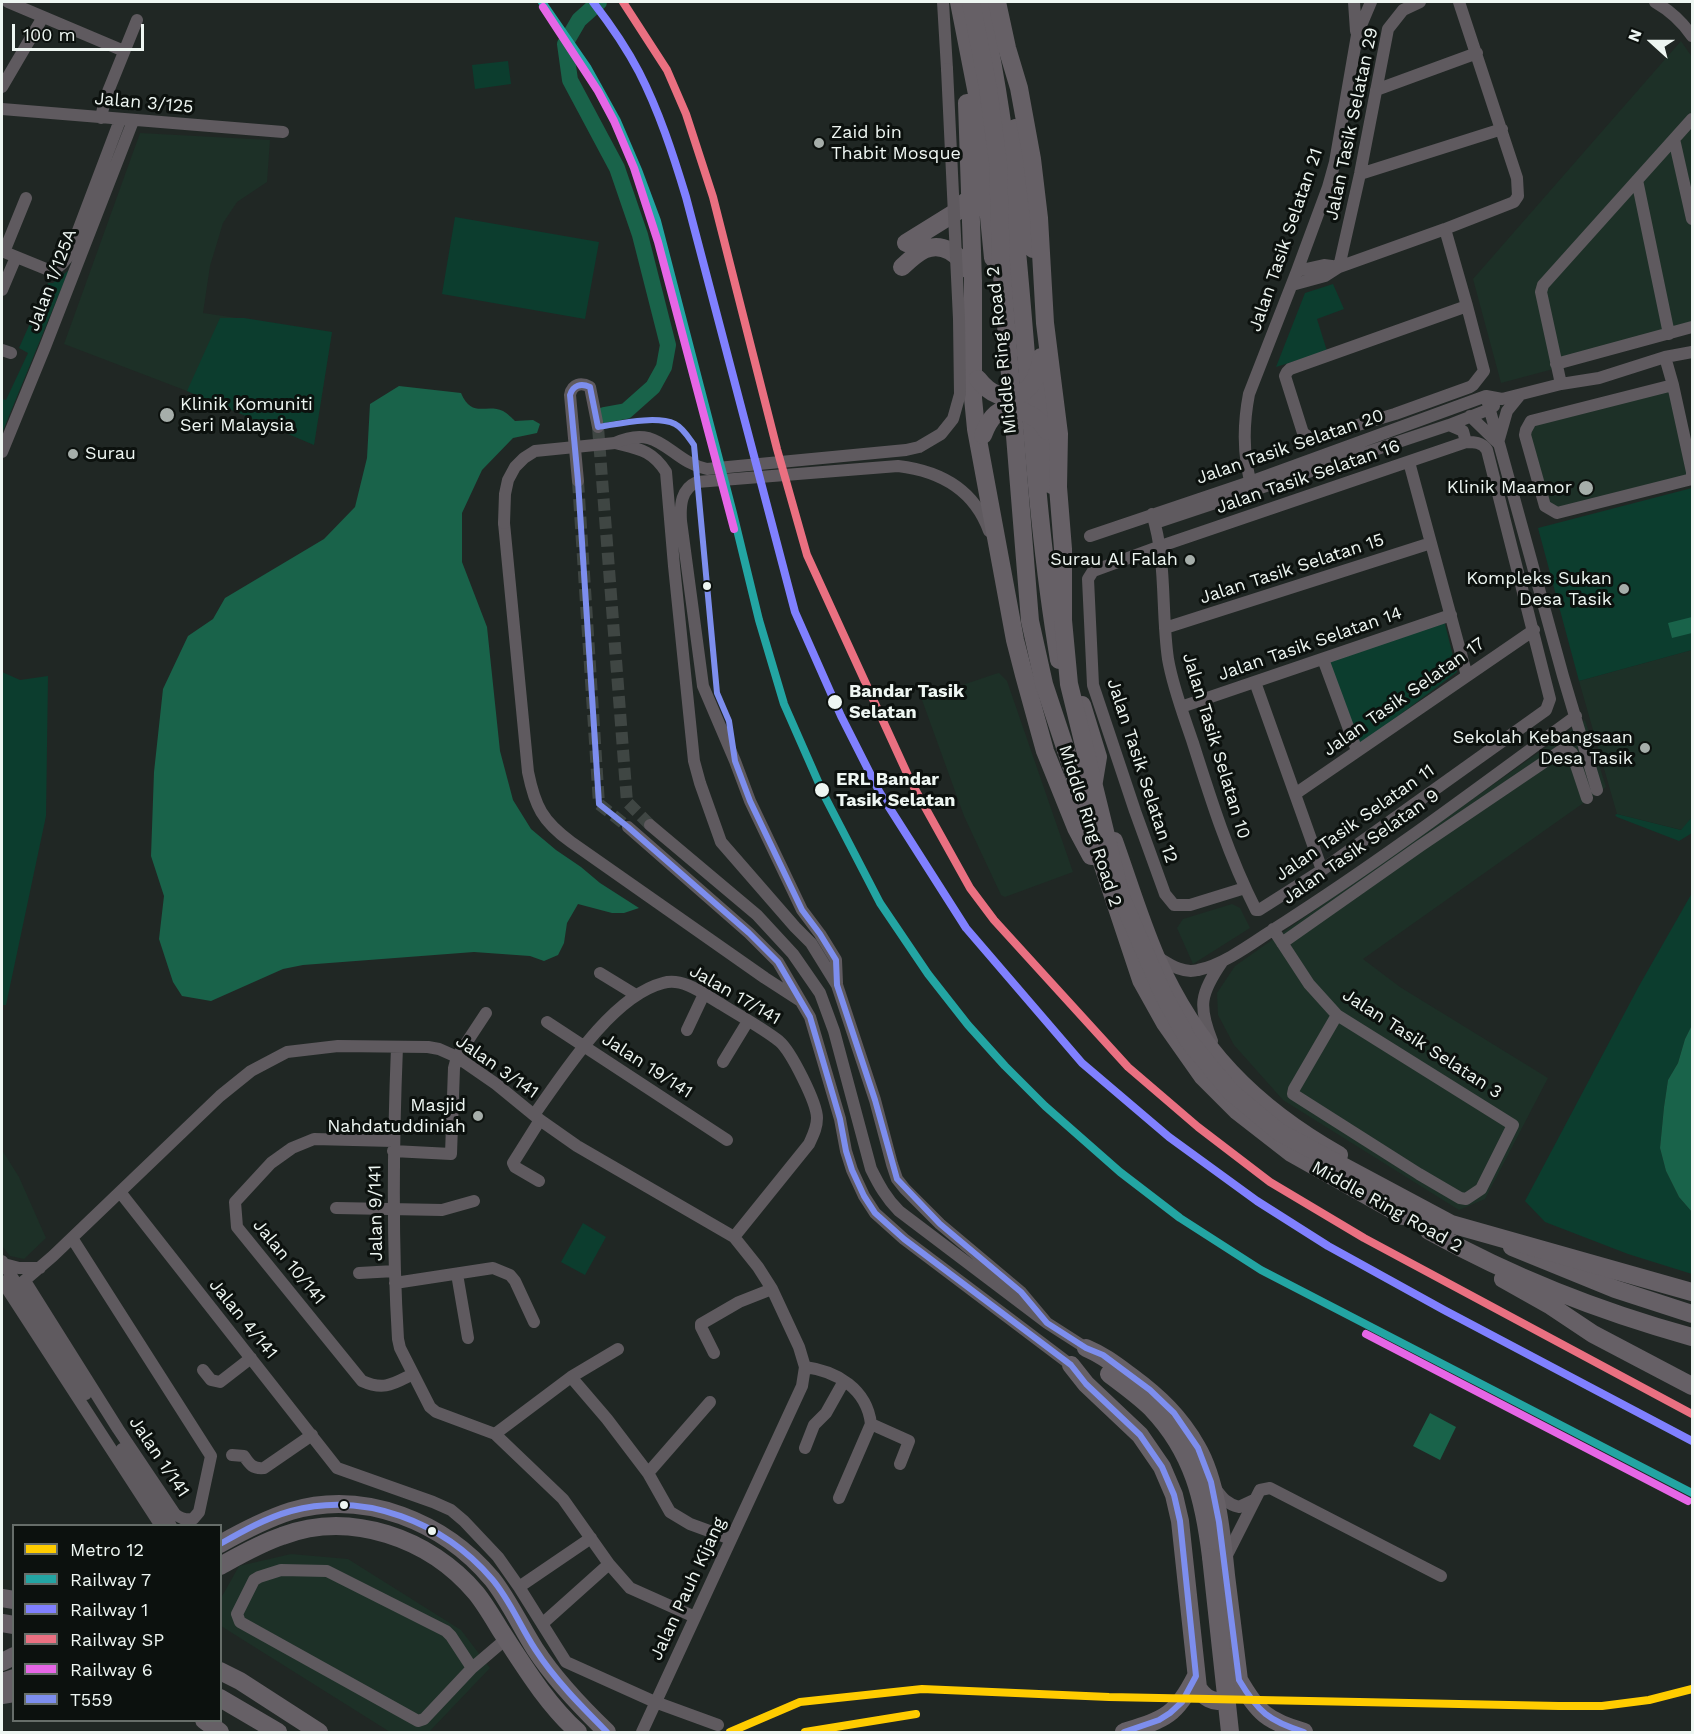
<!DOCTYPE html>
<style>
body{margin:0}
#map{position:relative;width:1694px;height:1734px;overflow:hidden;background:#202724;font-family:"Work Sans",sans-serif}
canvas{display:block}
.frame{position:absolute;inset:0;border:3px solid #eef6f2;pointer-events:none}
.legend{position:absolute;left:12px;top:1524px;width:210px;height:198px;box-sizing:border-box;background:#0c110e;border:2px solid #666d69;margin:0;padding:8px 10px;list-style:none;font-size:18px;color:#eef6f2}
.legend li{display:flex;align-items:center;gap:12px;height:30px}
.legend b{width:30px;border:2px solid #666d69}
.north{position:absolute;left:1622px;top:12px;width:60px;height:60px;-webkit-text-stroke:4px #0c110e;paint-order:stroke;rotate:291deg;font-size:16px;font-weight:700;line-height:24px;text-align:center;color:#eef6f2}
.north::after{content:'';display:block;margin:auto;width:21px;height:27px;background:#eef6f2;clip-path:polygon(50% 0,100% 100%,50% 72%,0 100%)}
.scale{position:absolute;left:12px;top:24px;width:132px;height:27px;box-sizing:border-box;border:3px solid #eef6f2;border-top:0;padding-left:8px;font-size:18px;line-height:21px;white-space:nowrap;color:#eef6f2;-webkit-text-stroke:4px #0c110e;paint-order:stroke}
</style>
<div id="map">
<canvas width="1694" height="1734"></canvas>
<div class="frame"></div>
<ul class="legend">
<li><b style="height:8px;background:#fc0"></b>Metro 12</li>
<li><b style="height:8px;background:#23a5a3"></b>Railway 7</li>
<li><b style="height:8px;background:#8080ff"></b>Railway 1</li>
<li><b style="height:8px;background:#ea7081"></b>Railway SP</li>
<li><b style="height:8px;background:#e666e6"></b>Railway 6</li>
<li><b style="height:8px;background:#7d8eee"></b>T559</li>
</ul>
<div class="north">N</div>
<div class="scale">100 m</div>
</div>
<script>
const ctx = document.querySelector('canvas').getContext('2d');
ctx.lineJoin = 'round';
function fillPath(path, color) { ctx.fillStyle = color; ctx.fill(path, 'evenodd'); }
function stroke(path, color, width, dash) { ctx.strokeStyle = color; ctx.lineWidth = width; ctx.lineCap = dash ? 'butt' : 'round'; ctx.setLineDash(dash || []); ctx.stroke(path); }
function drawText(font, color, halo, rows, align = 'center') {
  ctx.font = font + ' "Work Sans",sans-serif'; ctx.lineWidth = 6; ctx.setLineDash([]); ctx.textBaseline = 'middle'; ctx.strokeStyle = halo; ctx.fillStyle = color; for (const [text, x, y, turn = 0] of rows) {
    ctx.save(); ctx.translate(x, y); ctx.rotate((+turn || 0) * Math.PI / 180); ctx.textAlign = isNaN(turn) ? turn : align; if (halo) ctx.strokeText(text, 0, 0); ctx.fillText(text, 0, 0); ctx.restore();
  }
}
fillPath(new Path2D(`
 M1681 41 1692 57V332L1501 383 1473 279Z
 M140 133 270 140 267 182 237 202 223 223 210 266 203 313 332 332 314 445 187 391 64 344Z
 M1671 388 1689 476 1556 510 1546 503 1529 432 1534 424Z
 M1692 650V817L1682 830 1617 814 1579 681Z
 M999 673 1007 681 1073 872 1005 897 1001 895 964 816 922 700 924 698 995 674Z
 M1585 720 1606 787 1363 959 1400 987 1548 1078 1485 1199 1459 1210 1283 1100 1234 1045 1218 1015 1217 993 1235 966Z
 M1232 904 1240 908 1250 928 1193 964 1177 928 1183 919Z
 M2 1150 19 1177 46 1238 24 1259 10 1256 2 1246Z
 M291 1554 348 1559 461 1630 490 1668 429 1732H390L221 1626 220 1600 239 1566Z`), '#1d3027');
fillPath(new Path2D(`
 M508 61 511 84 475 89 472 65Z
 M455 217 599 242 585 319 442 294Z
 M69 270 2 433V399L6 400 28 353 19 348 48 283H53Z
 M1333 284 1344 309 1317 319 1327 351 1276 367 1305 293Z
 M220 318H244L332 332 314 445 187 391Z
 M1692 488V650L1579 681 1538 528Z
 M1444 620 1457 672 1358 746 1329 660Z
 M2 672 20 680 48 676 46 816 6 1005H2Z
 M1617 814 1681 830 1692 817V833L1679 841 1617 817 1615 815Z
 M1692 893V1025L1685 1039 1678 1063 1668 1080 1664 1107 1660 1148 1666 1171 1679 1197 1692 1212V1274L1628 1254 1545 1222 1525 1201 1639 986Z
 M583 1223 606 1237 585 1275 561 1262Z`), '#0c3d2e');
fillPath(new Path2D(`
 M399 386 461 393C472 419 486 403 503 411 507 413 512 418 515 421L533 420 540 424 537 433 513 438 482 470 462 513V562L487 627 500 751 513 800 531 829 556 850 581 867 600 883 639 908 624 913H612L578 904 567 923 564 943 558 955 544 961 530 956 474 952 303 965 283 969 211 1001 182 996 173 982 159 939 164 896 151 856 154 772 163 689 188 636 213 619 225 598 324 539 355 507 367 458 370 404Z
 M1692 617V633L1672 638 1668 623Z
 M1692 1025V1212L1679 1197 1666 1171 1660 1148 1664 1107 1668 1080 1678 1063 1685 1039Z
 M1430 1413 1456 1427 1440 1460 1413 1446Z`), '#19634a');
stroke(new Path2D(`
 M599 2 579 20 565 44 570 80 617 168 640 235 668 345 664 367 653 387 626 411 604 415`), '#19634a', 16);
stroke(new Path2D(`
 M598 427 627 802 650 825
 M578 481 599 804 628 827`), '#3f4643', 12, [12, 6]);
stroke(new Path2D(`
 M8 2 124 51
 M943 2 947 69
 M1354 2 1356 31
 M1655 2C1669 10 1683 23 1692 36
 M2 87 43 17
 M1376 90 1477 53
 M2 109 283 132
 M101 118 105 99 137 20
 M1674 139 1692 219
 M1360 174 1502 129
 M1637 180 1669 334
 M1445 229 1467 306 1484 371 1473 385 1470 387 1395 414 1314 438 1309 437 1303 433 1285 376 1287 372 1290 369 1467 306
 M2 251 51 271C61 267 66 261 70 252L120 120
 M4 252 26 198
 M1339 267 1445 229 1514 202 1518 196 1517 178 1459 2
 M1339 267 1360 174 1388 29 1403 10 1420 2
 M1292 285 1325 276 1339 267 1324 265 1297 271
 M2 290 16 257
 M2 350 11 353
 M1665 357 1673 385 1692 472V479L1557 513 1545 506 1525 435 1526 430 1531 421 1673 385
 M1556 364 1692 327
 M1561 384 1541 292 1543 285 1692 119
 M1486 396 1563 676 1597 790
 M1470 416 1499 444
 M1449 425 1463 431 1466 442
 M1499 439 1507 411 1520 395
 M615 443C639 449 652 450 666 472L674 566 694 761 700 783 721 842 795 927 811 943 837 985 875 1100 892 1164 897 1179 905 1189 940 1224 1021 1292 1047 1323
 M2 452 45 347 133 121
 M1409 462 1467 676
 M578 481 570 395C572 384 581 382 590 387L598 427
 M1253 491C1243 460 1243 425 1249 394L1297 271 1328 187 1335 162 1357 35 1371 2
 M1152 514C1167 560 1161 611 1168 659 1173 688 1184 716 1193 743 1211 800 1229 857 1256 910H1259L1322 870 1546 710 1550 699 1487 450C1482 442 1474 442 1466 442L1161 546 1093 571 1088 579 1093 685 1135 811 1165 894 1174 905H1190L1245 888
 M504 523 528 772C535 806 542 821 571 842L765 978 799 1000
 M1155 523 1449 425 1490 409 1494 406
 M1090 536 1250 482 1486 396 1502 399 1561 384 1599 378 1665 357 1692 352
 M1165 628 1431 543
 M1323 659 1357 751
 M1255 682 1322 870
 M1181 707 1451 615
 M1295 794 1534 630
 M650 825 757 915 793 954 820 993 834 1031 871 1169C879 1185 886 1198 899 1211L1047 1323 1086 1348
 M628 827 749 933 778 962 810 1017 840 1119 846 1151 852 1170 864 1196 875 1213 904 1239 1071 1365
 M1273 929 1309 984 1337 1015 1513 1125 1481 1189 1466 1199 1460 1198 1419 1174 1293 1094 1294 1089 1337 1015
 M1282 943 1420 846 1562 750H1568L1572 753 1587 798
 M1156 956C1169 964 1182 974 1198 970 1227 964 1259 938 1285 922 1385 858 1480 786 1576 716
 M600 973 636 995
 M837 983 836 960 820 934 802 910 750 801 735 761 703 686 681 521C680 505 681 489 697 482L898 466C940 471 974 489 989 531
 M547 1022 727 1140
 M687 1030 704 994
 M1212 1041C1198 1006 1200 994 1222 962
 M397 1047C393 1145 392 1242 398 1339L400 1348 430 1407 436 1412 495 1434 563 1499 609 1564 630 1588 695 1617
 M723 1062 748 1021
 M534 1115C563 1074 612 996 663 983 683 977 704 994 721 1004 740 1016 761 1027 779 1041 791 1051 817 1103 817 1118 817 1128 813 1135 809 1144L734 1237
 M393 1141 314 1139 292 1148 271 1163 235 1202 237 1227 362 1381C384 1391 393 1384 413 1374
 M393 1151 451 1154 454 1068 457 1057 486 1013
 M539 1181 515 1167 513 1163 540 1120
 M120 1192 337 1468 433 1502 451 1510 464 1521 498 1557 519 1587 566 1662 655 1702 718 1725
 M336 1208 442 1210 474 1201
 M2 1261 86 1394
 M4 1264 19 1268H40
 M359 1273 395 1271
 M457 1274 468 1338
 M2 1281 161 1526
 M25 1281 118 1429 175 1514C181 1519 186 1520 193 1519L199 1512 211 1456 72 1238
 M395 1283 493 1268 510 1275 515 1281 534 1322
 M10 1293 53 1256 220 1096 251 1071 287 1052 338 1046 428 1047 439 1049 457 1057 496 1084 540 1120 577 1146 734 1237 758 1267 772 1289 799 1347 805 1367 802 1386 642 1732
 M714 1353 701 1327V1324L739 1302 772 1289
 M805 1367C837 1371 867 1389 871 1424L839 1498
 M203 1370 211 1380 220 1382 251 1358
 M571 1377 607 1419 648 1473 670 1512 690 1524 731 1539
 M871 1424 909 1441 900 1464
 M495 1434 571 1377 618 1349
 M805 1448 814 1425 826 1413 844 1381
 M122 1449 171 1526
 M232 1455 244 1456C250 1465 253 1469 264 1468L312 1435
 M648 1473 710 1402
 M1215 1488C1222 1498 1227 1504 1239 1507L1254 1500
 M1225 1559 1260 1490 1270 1488 1441 1576
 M519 1587 591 1538
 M542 1624 609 1564
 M472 1668 451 1636 446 1631 327 1571 281 1570 259 1577 254 1580 237 1614 240 1622 418 1721 424 1719 472 1668 506 1639`), '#5f5a5f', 12);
stroke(new Path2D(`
 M959 2 977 94 993 258
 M980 2C1029 218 1022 442 1059 660
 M967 103 973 281V398L976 429 1015 640 1024 675 1045 751 1076 828 1091 856
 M1015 128 1026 187 1033 249
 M906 243 956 212 965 202
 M902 267C916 254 930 240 950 251 958 256 963 261 967 269
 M1041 357 1052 485
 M1082 705 1098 757 1094 781
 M1092 833 1141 980 1165 1023 1203 1077 1237 1111 1291 1153 1403 1216
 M1114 841C1128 880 1140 920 1156 957 1196 1048 1254 1107 1339 1155
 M1429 1231C1512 1277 1601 1312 1692 1337
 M1512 1247 1615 1289 1692 1314
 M1503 1279 1551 1306 1593 1334 1692 1386
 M1071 1365 1086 1384 1140 1435 1162 1467 1174 1495 1180 1521 1198 1688C1212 1709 1232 1703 1239 1680 1235 1645 1230 1610 1226 1575 1222 1536 1217 1481 1197 1447 1180 1417 1159 1397 1132 1377 1117 1366 1103 1355 1086 1348
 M1109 1374C1123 1385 1139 1396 1152 1409 1193 1452 1204 1500 1211 1557
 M220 1544C243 1531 266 1519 291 1511 365 1489 444 1522 492 1579 508 1599 521 1627 535 1649 555 1680 581 1707 607 1732
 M220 1566C240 1555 261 1543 282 1536 350 1510 430 1538 476 1593 485 1604 493 1618 501 1631 524 1666 546 1703 578 1732
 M2 1598 14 1600
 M2 1623 14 1625
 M2 1662 14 1656
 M220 1671 240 1681 319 1732
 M1239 1680C1258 1713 1267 1721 1304 1732
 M2 1682 14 1678
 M2 1695 14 1693
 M220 1698 278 1732
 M204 1720 220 1732
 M1124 1732C1165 1719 1176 1716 1196 1676`), '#666066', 18);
stroke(new Path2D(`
 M504 523 505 494 508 480 515 467 524 458 535 451 615 443C660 422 669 461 707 469L906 450 919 447 941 434 953 419 960 394 959 319 947 69`), '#5f5a5f', 12);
stroke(new Path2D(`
 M971 2 988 88 998 162 1001 263 1030 621 1044 684 1098 847
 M997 2 1007 48 1019 88 1032 159 1039 218 1045 323 1059 434 1058 487 1063 549V620L1069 684 1121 897 1163 994 1188 1040 1231 1092 1279 1132 1451 1224 1692 1292
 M978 379C1003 411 1035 397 1041 360
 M983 435C986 427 990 419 996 414 1013 401 1038 416 1047 431
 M1390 1205 1445 1237
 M1211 1557 1230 1732`), '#666066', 18);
stroke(new Path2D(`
 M220 1544C243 1531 266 1518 291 1511 365 1491 443 1522 492 1579 510 1600 520 1626 535 1649 555 1680 581 1706 607 1732
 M1124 1732 1159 1720 1170 1713 1182 1702 1196 1676 1180 1521 1174 1495 1162 1467 1140 1435 1086 1384 1071 1365 904 1239 875 1213 864 1196 852 1170 846 1151 840 1119 810 1017 778 962 749 933 628 827 599 804 578 481 570 395C573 385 581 383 590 387L598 427C618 424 656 415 675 424 683 428 689 438 694 445L717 693 729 721 735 761 750 801 802 910 820 934 836 960 837 985 875 1100 897 1179 940 1224 1021 1292 1047 1323 1086 1348 1103 1355 1150 1390 1174 1413 1198 1448 1211 1482 1219 1522 1239 1680C1258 1712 1269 1721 1304 1732`), '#7d8eee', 6);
stroke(new Path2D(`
 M542 2 587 67 617 121 638 170 657 221 733 513 759 620 784 704 824 795 880 903 928 974 968 1025 1005 1066 1045 1106 1120 1172 1180 1218 1261 1270 1692 1493`), '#23a5a3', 8);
stroke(new Path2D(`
 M593 2C610 24 626 47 639 72 659 111 673 154 686 197L795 612 841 716 880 793 966 928 1082 1063 1169 1137 1257 1201 1328 1246 1444 1310 1692 1441`), '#8080ff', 8);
stroke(new Path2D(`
 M623 2 667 70 686 114 713 197 777 449 807 555 911 782 970 888 994 920 1128 1067 1198 1127 1270 1182 1364 1238 1692 1414`), '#ea7081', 8);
stroke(new Path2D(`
 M543 7 598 91 614 121 634 168 658 242 734 529
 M1366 1334 1688 1501`), '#e666e6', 8);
stroke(new Path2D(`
 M730 1732 800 1702 922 1689 1109 1697 1559 1706H1602L1649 1700 1692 1689
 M805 1732 916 1714`), '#fc0', 8);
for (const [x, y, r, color] of [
 [819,143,6,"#a6aeaa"],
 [167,415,8,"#a6aeaa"],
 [73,454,6,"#a6aeaa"],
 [1586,488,8,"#a6aeaa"],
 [1190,560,6,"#a6aeaa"],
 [707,586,5,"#eef6f2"],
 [1624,589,6,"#a6aeaa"],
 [835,702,8,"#eef6f2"],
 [1645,748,6,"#a6aeaa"],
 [822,790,8,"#eef6f2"],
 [478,1116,6,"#a6aeaa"],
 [344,1505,5,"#eef6f2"],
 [432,1531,5,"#eef6f2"]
]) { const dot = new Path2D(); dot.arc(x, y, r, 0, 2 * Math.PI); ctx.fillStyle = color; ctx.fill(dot); stroke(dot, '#0c110e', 2); }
drawText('18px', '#eef6f2', '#0c110e', [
 ["Jalan 3/125",144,103,5],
 ["Jalan Tasik Selatan 29",1352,124,-78],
 ["Jalan Tasik Selatan 21",1286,240,-71],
 ["Jalan 1/125A",52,280,-69],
 ["Middle Ring Road 2",1002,350,-96],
 ["Jalan Tasik Selatan 20",1290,447,-19],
 ["Jalan Tasik Selatan 16",1308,477,-19],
 ["Jalan Tasik Selatan 15",1292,569,-18],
 ["Jalan Tasik Selatan 14",1310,644,-19],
 ["Jalan Tasik Selatan 17",1404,697,-35],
 ["Jalan Tasik Selatan 10",1216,746,73],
 ["Jalan Tasik Selatan 12",1142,771,72],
 ["Jalan Tasik Selatan 11",1355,823,-35],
 ["Middle Ring Road 2",1090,826,72],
 ["Jalan Tasik Selatan 9",1361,847,-35],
 ["Jalan 17/141",735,995,30],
 ["Jalan Tasik Selatan 3",1422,1044,33],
 ["Jalan 19/141",647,1066,33],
 ["Jalan 3/141",497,1067,35],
 ["Middle Ring Road 2",1387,1207,29],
 ["Jalan 9/141",376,1213,-91],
 ["Jalan 10/141",289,1262,51],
 ["Jalan 4/141",243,1319,51],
 ["Jalan 1/141",159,1457,56],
 ["Jalan Pauh Kijang",688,1589,-65]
]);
drawText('18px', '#eef6f2', '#0c110e', [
 ["Zaid bin",831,133,"left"],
 ["Thabit Mosque",831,154,"left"],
 ["Klinik Komuniti",180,405,"left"],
 ["Seri Malaysia",180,426,"left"],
 ["Surau",85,454,"left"],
 ["Klinik Maamor",1572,488],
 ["Surau Al Falah",1178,560],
 ["Kompleks Sukan",1612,579],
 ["Desa Tasik",1612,600],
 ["Sekolah Kebangsaan",1633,738],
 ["Desa Tasik",1633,759],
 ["Masjid",466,1106],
 ["Nahdatuddiniah",466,1127]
], 'right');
drawText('bold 18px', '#eef6f2', '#0c110e', [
 ["Bandar Tasik",849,692],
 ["Selatan",849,713],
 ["ERL Bandar",836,780],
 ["Tasik Selatan",836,801]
], 'left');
</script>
